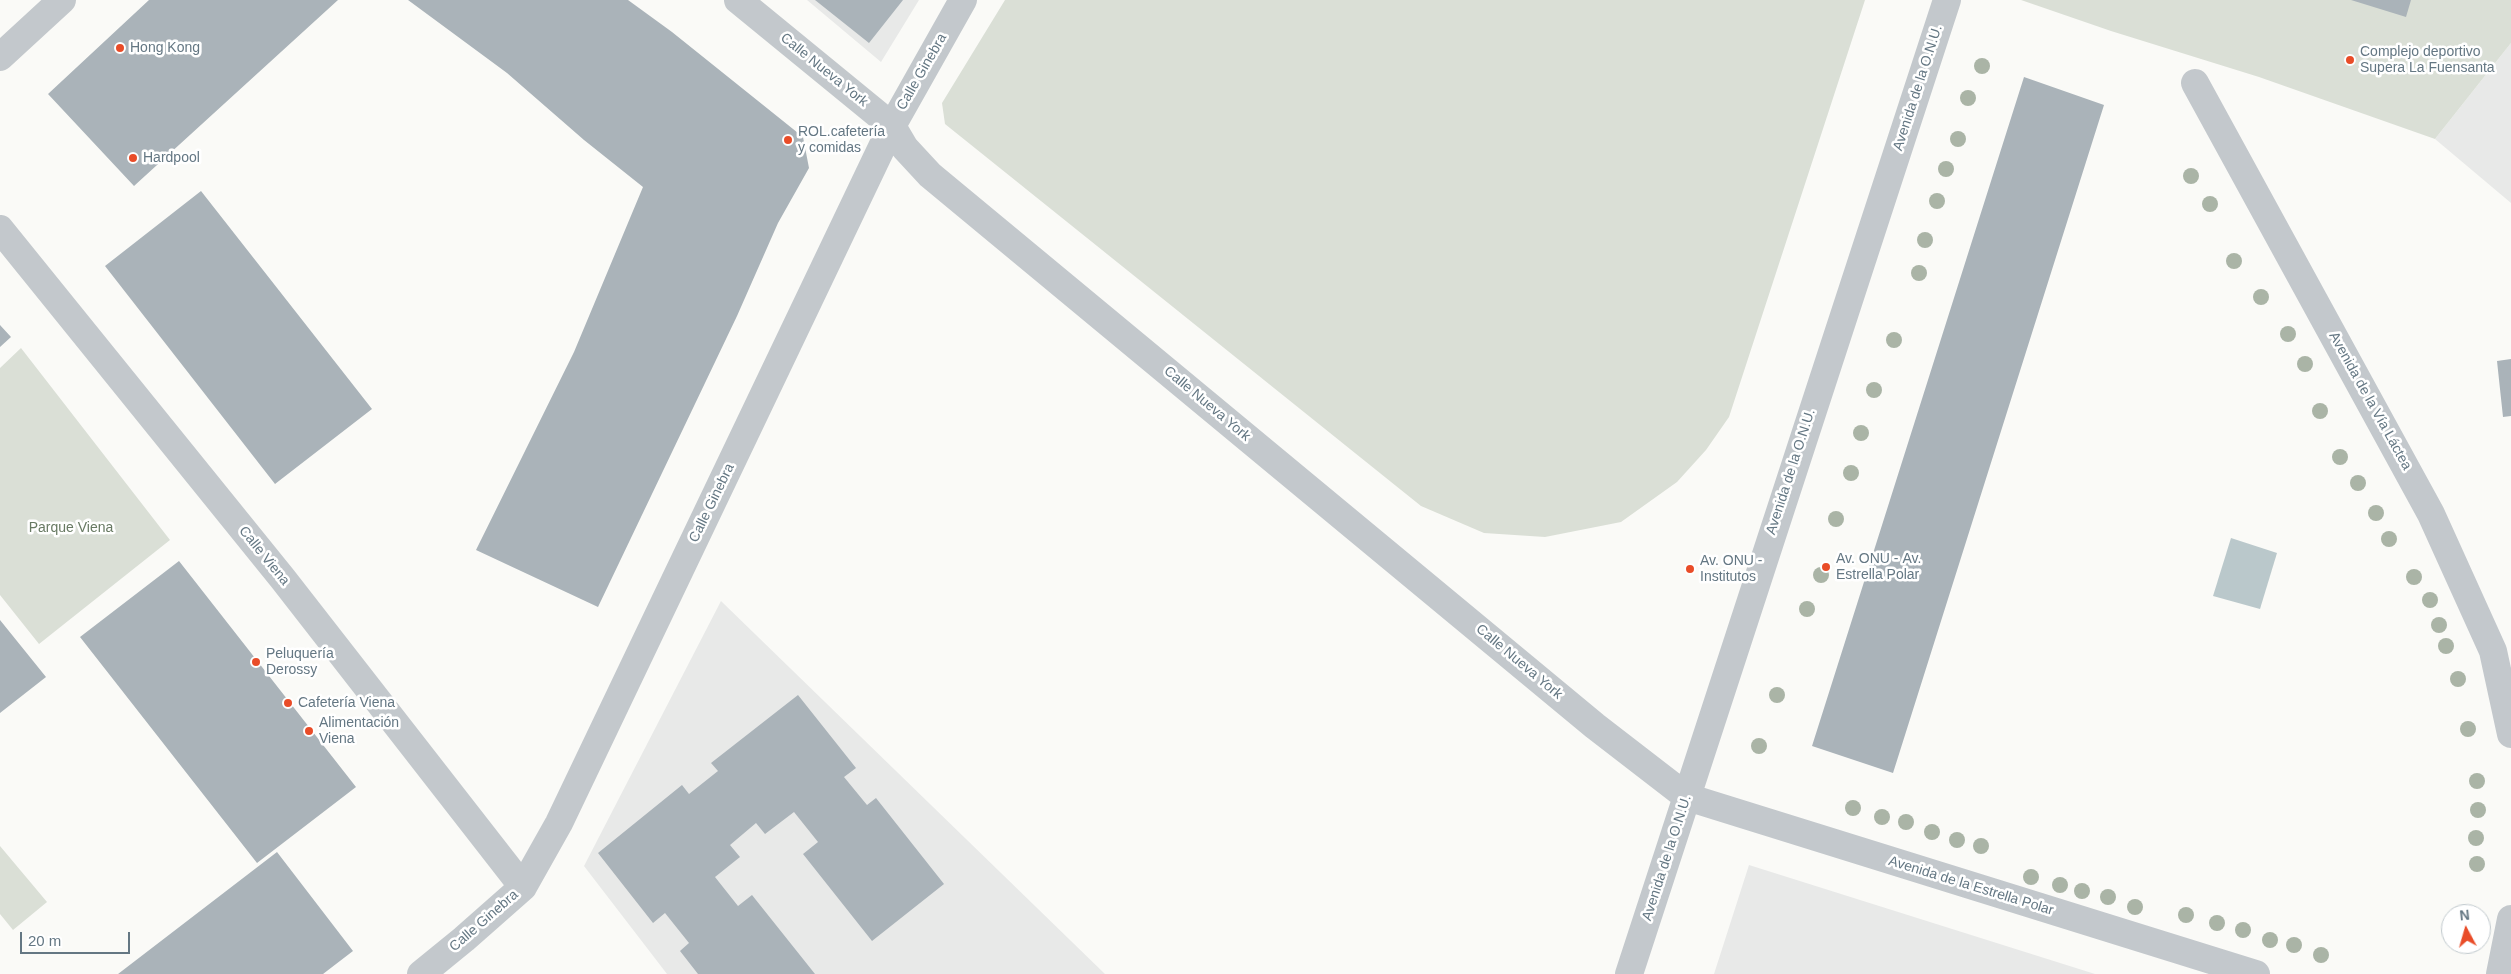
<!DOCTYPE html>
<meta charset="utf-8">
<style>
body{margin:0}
#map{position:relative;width:2511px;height:974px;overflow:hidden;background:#fafaf7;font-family:Arial,sans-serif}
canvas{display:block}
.north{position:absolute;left:2441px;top:904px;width:50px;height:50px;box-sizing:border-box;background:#fff;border:1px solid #c1c9cd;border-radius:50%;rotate:354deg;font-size:14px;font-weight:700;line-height:20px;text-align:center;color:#647783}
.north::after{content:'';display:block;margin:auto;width:18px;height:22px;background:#e94c28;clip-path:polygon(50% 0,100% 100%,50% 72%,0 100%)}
.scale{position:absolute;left:20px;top:932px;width:110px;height:22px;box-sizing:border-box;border:2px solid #647783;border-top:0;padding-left:6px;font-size:15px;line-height:18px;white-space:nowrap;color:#647783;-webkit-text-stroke:4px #fff;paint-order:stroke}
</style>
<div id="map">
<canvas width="2511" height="974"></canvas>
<div class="north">N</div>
<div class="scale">20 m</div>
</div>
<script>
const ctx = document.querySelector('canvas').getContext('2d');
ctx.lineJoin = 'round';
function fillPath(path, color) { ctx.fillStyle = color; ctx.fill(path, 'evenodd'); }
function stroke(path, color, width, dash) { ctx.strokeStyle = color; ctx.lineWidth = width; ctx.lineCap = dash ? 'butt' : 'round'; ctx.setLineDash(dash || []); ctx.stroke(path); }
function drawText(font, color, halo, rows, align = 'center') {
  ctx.font = font + ' Arial,sans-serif'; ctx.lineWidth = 5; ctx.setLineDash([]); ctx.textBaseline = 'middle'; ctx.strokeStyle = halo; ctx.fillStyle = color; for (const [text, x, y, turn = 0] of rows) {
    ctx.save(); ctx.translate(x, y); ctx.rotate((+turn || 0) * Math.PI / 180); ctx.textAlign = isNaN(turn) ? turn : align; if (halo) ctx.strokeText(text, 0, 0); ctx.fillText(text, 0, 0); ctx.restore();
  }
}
fillPath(new Path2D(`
 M807 0H919L881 62Z
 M2511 43V203L2435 139Z
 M721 601 1105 974H667L584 866Z
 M1749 865 2095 974H1714Z`), '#e8e9e8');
fillPath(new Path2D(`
 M1005 0H1865L1729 417 1706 450 1677 482 1621 522 1545 537 1484 533 1421 506 945 124 942 103Z
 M2021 0H2511V43L2435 139 2259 77 2111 31Z
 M21 348 170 540 39 644 0 595V368Z
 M0 846 47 902 13 930 0 914Z`), '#dadfd6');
fillPath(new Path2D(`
 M2231 538 2277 553 2260 609 2213 596Z`), '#bac8cb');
fillPath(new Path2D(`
 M149 0H338L134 186 48 94Z
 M408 0H628L672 32 803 137 809 168 778 223 737 316 598 607 476 550 574 352 643 187 584 140 507 73Z
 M815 0H903L869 43Z
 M2351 0H2411L2406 17Z
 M2024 77 2104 105 1893 773 1812 746Z
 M201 191 372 409 275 484 105 266Z
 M0 325 11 337 0 347Z
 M2511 359V416L2503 417 2497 361Z
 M179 561 356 787 257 863 80 637Z
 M0 620 46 677 0 713Z
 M798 695 856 768 844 777 867 805 876 798 944 884 872 941 803 854 818 842 794 812 765 834 756 823 730 845 740 857 715 877 738 906 752 895 815 974H698L680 951 689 943 665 913 653 923 598 853 682 785 689 794 718 771 711 763Z
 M277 852 353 951 323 974H118Z`), '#aab3b9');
stroke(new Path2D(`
 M738 0 892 126 905 148 930 175 1595 726 1687 797 2256 974
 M0 57 62 0
 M2195 83 2431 514 2493 651 2511 734
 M0 229 283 579 523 887
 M421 974 464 939 523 887 559 823 892 126 963 0
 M1629 974 1947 0
 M2500 974 2511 919`), '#c3c8cc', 28);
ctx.fillStyle = '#aab4a6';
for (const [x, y] of [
 [1982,66],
 [1968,98],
 [1958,139],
 [1946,169],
 [2191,176],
 [1937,201],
 [2210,204],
 [1925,240],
 [2234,261],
 [1919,273],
 [2261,297],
 [2288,334],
 [1894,340],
 [2305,364],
 [1874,390],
 [2320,411],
 [1861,433],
 [2340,457],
 [1851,473],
 [2358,483],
 [2376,513],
 [1836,519],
 [2389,539],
 [1821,575],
 [2414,577],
 [2430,600],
 [1807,609],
 [2439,625],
 [2446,646],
 [2458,679],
 [1777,695],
 [2468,729],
 [1759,746],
 [2477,781],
 [1853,808],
 [2478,810],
 [1882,817],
 [1906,822],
 [1932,832],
 [2476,838],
 [1957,840],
 [1981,846],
 [2477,864],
 [2031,877],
 [2060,885],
 [2082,891],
 [2108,897],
 [2135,907],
 [2186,915],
 [2217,923],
 [2243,930],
 [2270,940],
 [2294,945],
 [2321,955]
]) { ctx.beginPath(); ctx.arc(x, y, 8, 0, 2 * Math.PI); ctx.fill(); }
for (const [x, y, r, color] of [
 [120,48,5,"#e94c28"],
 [2350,60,5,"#e94c28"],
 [788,140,5,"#e94c28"],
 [133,158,5,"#e94c28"],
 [1826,567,5,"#e94c28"],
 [1690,569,5,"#e94c28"],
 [256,662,5,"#e94c28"],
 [288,703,5,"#e94c28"],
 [309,731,5,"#e94c28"]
]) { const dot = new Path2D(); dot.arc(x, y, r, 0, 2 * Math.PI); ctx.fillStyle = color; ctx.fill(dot); stroke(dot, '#fff', 2); }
drawText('14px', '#647783', '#fff', [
 ["Hong Kong",130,48],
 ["Complejo deportivo",2360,52],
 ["Supera La Fuensanta",2360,68],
 ["ROL.cafetería",798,132],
 ["y comidas",798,148],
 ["Hardpool",143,158],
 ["Av. ONU - Av.",1836,559],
 ["Estrella Polar",1836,575],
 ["Av. ONU -",1700,561],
 ["Institutos",1700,577],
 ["Peluquería",266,654],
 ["Derossy",266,670],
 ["Cafetería Viena",298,703],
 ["Alimentación",319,723],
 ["Viena",319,739]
], 'left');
drawText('14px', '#647783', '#fff', [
 ["Calle Nueva York",824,70,39],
 ["Calle Ginebra",922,72,-60],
 ["Avenida de la O.N.U.",1918,88,-72],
 ["Avenida de la Vía Láctea",2370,401,61],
 ["Calle Nueva York",1207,404,40],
 ["Avenida de la O.N.U.",1791,472,-72],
 ["Calle Ginebra",712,503,-64],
 ["Calle Viena",264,556,51],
 ["Calle Nueva York",1519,662,40],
 ["Avenida de la O.N.U.",1667,858,-72],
 ["Avenida de la Estrella Polar",1971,886,17],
 ["Calle Ginebra",484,921,-41]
]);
drawText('14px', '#687a63', '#fff', [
 ["Parque Viena",71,528]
]);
</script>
